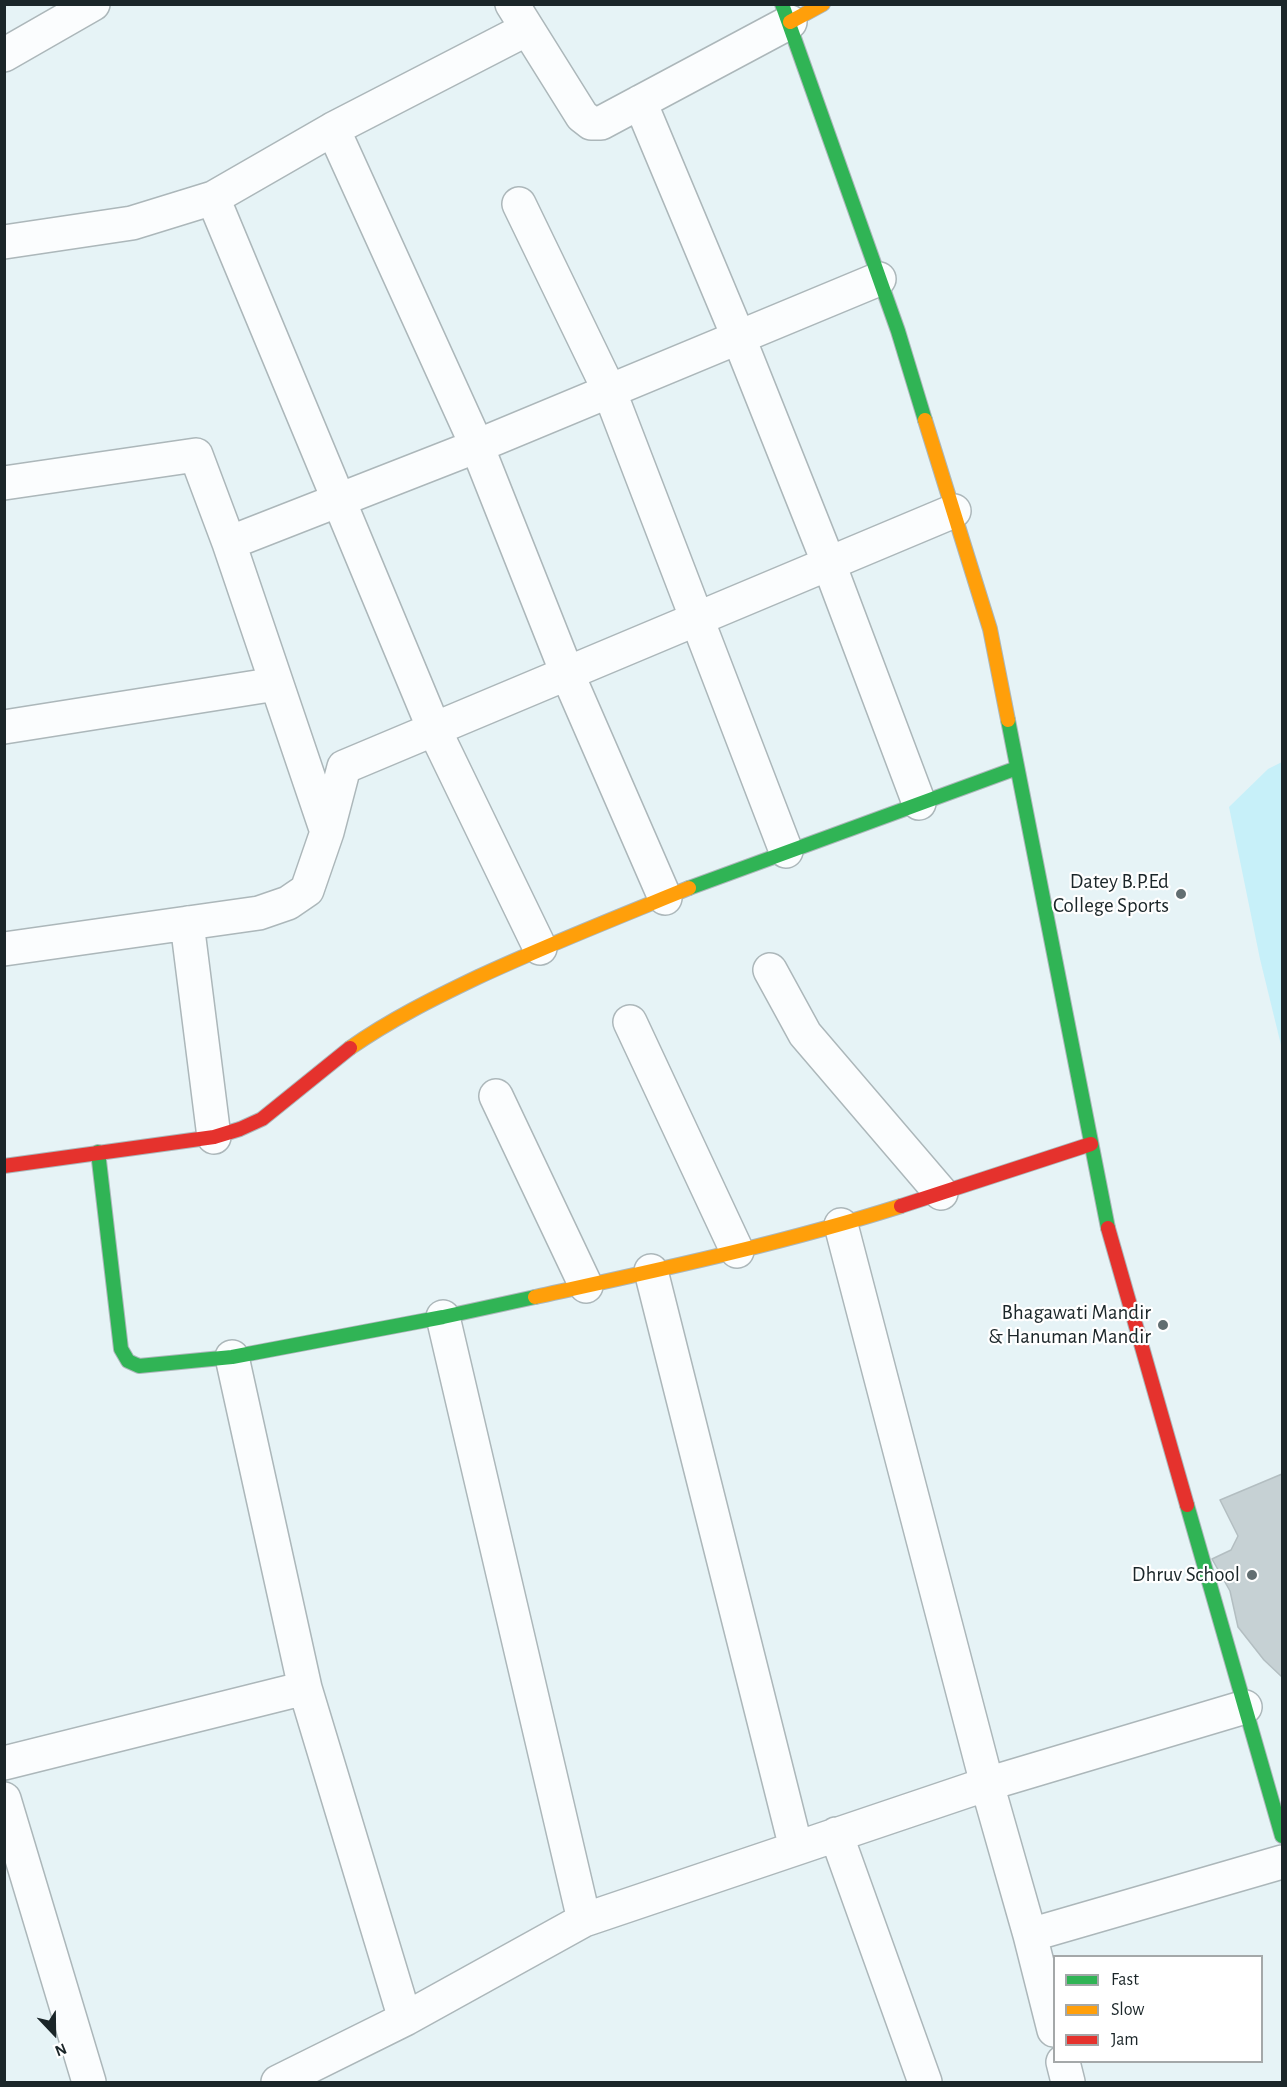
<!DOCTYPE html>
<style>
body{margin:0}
#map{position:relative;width:1287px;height:2087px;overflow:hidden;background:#e6f3f6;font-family:"Alegreya Sans",sans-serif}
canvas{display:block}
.frame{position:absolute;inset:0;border:6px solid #1b2629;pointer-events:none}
.legend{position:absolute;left:1053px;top:1955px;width:210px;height:108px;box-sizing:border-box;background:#fff;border:2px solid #a4a8a9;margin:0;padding:8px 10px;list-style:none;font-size:18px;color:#1b2629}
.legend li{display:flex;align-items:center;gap:12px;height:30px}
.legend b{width:30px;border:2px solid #a4a8a9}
.north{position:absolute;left:24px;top:2003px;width:60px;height:60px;-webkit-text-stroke:4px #fff;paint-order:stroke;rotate:158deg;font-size:16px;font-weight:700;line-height:24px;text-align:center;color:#1b2629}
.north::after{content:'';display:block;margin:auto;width:21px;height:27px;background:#1b2629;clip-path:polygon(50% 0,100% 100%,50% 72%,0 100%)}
</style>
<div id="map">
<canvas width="1287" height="2087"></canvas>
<div class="frame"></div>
<ul class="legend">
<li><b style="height:8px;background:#30b455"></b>Fast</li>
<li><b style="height:8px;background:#ff9f0a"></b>Slow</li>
<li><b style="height:8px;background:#e5322d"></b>Jam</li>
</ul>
<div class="north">N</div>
</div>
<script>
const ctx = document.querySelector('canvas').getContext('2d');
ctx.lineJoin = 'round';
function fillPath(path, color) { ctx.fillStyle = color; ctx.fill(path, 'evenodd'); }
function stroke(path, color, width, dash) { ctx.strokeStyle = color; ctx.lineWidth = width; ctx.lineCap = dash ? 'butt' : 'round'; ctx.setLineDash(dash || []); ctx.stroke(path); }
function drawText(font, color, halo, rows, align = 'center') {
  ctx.font = font + ' "Alegreya Sans",sans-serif'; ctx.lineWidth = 4.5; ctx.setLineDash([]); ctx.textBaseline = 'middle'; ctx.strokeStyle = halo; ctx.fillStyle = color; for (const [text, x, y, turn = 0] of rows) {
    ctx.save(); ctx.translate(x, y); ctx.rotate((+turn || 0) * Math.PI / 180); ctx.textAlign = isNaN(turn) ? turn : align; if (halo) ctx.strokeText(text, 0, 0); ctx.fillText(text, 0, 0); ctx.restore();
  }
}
fillPath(new Path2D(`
 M1282 762V1049L1260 959 1229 807 1268 769Z`), '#c7f0f9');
fillPath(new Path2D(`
 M1281 1475 1282 1477V1676L1266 1659 1232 1551Z`), '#0003');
const building = new Path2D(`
 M1282 1474V1677L1264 1660 1238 1627 1230 1591 1212 1559 1231 1550 1238 1536 1220 1500Z`);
fillPath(building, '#c6d1d4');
stroke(building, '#b3bec1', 1.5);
const street = new Path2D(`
 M512 4 582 116 591 123H601L790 22
 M4 55 93 4
 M640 102 738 336 829 564 919 803
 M333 129 477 446 567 673 665 898
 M213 198 434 729 540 948
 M519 204 609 390 786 851
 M4 242 132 223 213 198 333 129 527 29
 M4 483 196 455 229 543 327 832
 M229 543 477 446 879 279
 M4 727 276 684
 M187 923 214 1137
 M4 949 259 913 288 903 307 890 327 832 344 767 954 511
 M770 970 805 1034 941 1193
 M630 1022 737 1251
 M496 1096 586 1286
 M841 1225 987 1784 1030 1935 1054 2030
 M651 1271 796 1848
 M443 1317 584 1920
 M232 1357 305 1688 405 2019 278 2082
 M4 1763 305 1688
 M4 1799 89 2082
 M836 1834 925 2082
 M1030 1935 1282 1862
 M405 2019 584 1920 987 1784 1245 1707
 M1063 2062 1068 2082`);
const fast = new Path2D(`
 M782 4 898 331 925 420
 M1008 720 1108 1228
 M689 888 1017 768
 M98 1152 121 1349 128 1361 139 1366 232 1357 443 1317 535 1297
 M1187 1505 1282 1836`);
const slow = new Path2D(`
 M790 22 823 4
 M925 420 990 629 1008 720
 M350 1048C390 1020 434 998 478 977 547 945 618 917 689 888
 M535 1297C658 1270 781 1244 901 1206`);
const jam = new Path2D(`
 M4 1166 214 1137 240 1129 262 1119 350 1048
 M901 1206 1091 1144
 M1108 1228 1187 1505`);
stroke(street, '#acb7ba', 36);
stroke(fast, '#acb7ba', 16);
stroke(slow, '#acb7ba', 16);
stroke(jam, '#acb7ba', 16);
stroke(street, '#fbfdfe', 33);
stroke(fast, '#30b455', 14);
stroke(slow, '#ff9f0a', 14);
stroke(jam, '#e5322d', 14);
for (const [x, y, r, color] of [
 [1181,894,6,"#626e71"],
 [1163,1325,6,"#626e71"],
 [1252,1575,6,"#626e71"]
]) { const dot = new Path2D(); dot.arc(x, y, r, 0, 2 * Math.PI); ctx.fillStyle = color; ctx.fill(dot); stroke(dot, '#fff', 2); }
drawText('21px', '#1b2629', '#fff', [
 ["Datey B.P.Ed",1169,882],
 ["College Sports",1169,906],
 ["Bhagawati Mandir",1151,1313],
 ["& Hanuman Mandir",1151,1337],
 ["Dhruv School",1240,1575]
], 'right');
</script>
